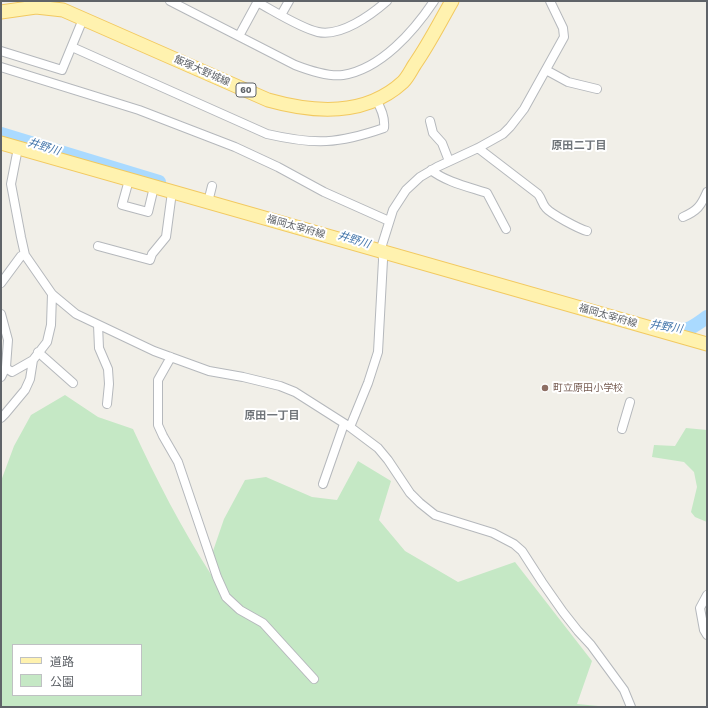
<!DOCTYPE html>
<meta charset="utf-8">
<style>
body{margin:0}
#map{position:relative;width:708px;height:708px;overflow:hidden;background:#f1efe8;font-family:"Work Sans","Noto Sans JP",sans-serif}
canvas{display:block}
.frame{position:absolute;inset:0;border:2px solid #5f6368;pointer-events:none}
.legend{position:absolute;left:12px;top:644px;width:130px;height:52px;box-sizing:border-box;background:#fff;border:1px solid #bfc1c3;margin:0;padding:5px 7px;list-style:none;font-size:12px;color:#5f6368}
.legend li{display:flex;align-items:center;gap:8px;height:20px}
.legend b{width:20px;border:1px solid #bfc1c3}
</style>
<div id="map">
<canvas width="708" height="708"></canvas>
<div class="frame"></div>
<ul class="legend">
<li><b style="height:5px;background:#fff2af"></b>道路</li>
<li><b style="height:11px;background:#c5e8c5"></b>公園</li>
</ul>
</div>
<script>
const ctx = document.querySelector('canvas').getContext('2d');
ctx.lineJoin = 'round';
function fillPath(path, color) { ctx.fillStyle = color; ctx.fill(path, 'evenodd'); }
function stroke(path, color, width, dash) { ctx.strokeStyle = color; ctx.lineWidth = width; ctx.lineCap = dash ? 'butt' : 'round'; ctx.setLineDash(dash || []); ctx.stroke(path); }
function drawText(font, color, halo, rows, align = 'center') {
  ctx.font = font + ' "Work Sans","Noto Sans JP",sans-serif'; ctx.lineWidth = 4; ctx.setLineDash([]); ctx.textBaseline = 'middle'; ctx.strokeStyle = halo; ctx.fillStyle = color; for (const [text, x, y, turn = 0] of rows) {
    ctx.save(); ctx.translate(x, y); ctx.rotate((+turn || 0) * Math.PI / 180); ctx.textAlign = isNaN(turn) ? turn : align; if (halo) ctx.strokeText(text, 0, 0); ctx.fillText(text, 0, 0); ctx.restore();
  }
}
fillPath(new Path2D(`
 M65 395 98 417 133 429C156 479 182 529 212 576L213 551 224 519 245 480 266 477 312 497 337 500 358 461 391 481 379 520 405 551 458 582 515 562 592 661 577 704 609 707H1V481L14 446 31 415ZM13 645H141V695H13Z
 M686 428 707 430V522L695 517 691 512 697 487 694 472 684 462 652 457 654 445 675 446Z`), '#c5e8c5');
stroke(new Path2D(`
 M1 134 159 182
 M666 328C687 333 690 329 707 317`), '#aadaff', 14);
const minor = new Path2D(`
 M170 1 295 65C308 70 329 77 343 75 381 69 414 31 434 1
 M257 2C274 11 300 28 318 32 341 37 371 15 387 1
 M281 15 289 1
 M239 36 258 1
 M72 47 267 134C315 145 338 144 384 128 385 119 381 108 376 100
 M1 51 62 70 83 19
 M1 67 139 110 235 147 278 167 324 192 389 221
 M546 70 568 82 597 89
 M430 121 433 133 442 143 449 161
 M18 148 11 184 21 237 25 255 52 294 76 314 154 351 209 371 243 377 280 386 295 392 350 427 378 448 388 460 410 493 420 503 435 515 493 533 514 544 522 551 542 582 563 612 578 631 591 645 624 690 631 707
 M478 148 538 194C542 199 542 204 546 208 551 214 579 229 587 231
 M431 170C446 182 469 187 487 193L506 229
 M129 180 122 205 148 212 154 187
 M208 202 212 186
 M683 217C697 211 701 206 707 192
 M98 246 150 260 152 254 166 237 172 192
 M1 283 21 256 25 255
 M1 314 8 340 6 367 1 377
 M98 325 99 348 108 369 109 384 107 404
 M38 352 73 383
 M171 357 158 380V425L163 436 178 462 217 577 226 597 240 610 263 623 314 679
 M6 368 12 372 33 360
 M1 418 5 414 25 390 30 379 33 360 47 342 51 325 52 294
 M350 427 368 383 378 352 383 260 382 245 393 210 406 190 420 177 437 167 478 148 503 134 510 127 524 109 564 37 563 28 550 1
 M622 429 630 402
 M323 484 344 424
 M707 595 700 608 704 630 707 635`);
const primary = new Path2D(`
 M1 12 36 7 63 10 268 100C314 113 365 117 403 82 408 77 411 70 415 64 429 44 440 22 452 1
 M1 143 707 344`);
stroke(minor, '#b5b8bc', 10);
stroke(primary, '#f2c960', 15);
stroke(minor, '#fff', 8);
stroke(primary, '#fff2af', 13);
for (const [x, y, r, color] of [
 [545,388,4,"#8d6e63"]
]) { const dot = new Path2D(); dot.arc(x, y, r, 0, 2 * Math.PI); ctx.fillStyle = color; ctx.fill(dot); stroke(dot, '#fff', 1.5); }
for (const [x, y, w] of [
 [246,90,20]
]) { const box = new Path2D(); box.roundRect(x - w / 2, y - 7, w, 14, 3); ctx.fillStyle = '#fff'; ctx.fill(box); stroke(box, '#5f6368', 1); }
drawText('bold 9px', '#5f6368', null, [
 ["60",246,90]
]);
drawText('10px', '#5f6368', '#fff', [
 ["飯塚大野城線",202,71,24],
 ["福岡太宰府線",296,227,16],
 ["福岡太宰府線",608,316,16]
]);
drawText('10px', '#785e54', '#fff', [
 ["町立原田小学校",553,388]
], 'left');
drawText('bold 11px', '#70757a', '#fff', [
 ["原田二丁目",579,146],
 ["原田一丁目",272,416]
]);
drawText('italic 11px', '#4174aa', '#fff', [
 ["井野川",44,147,17],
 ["井野川",354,240,17],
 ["井野川",666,327,9]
]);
</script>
